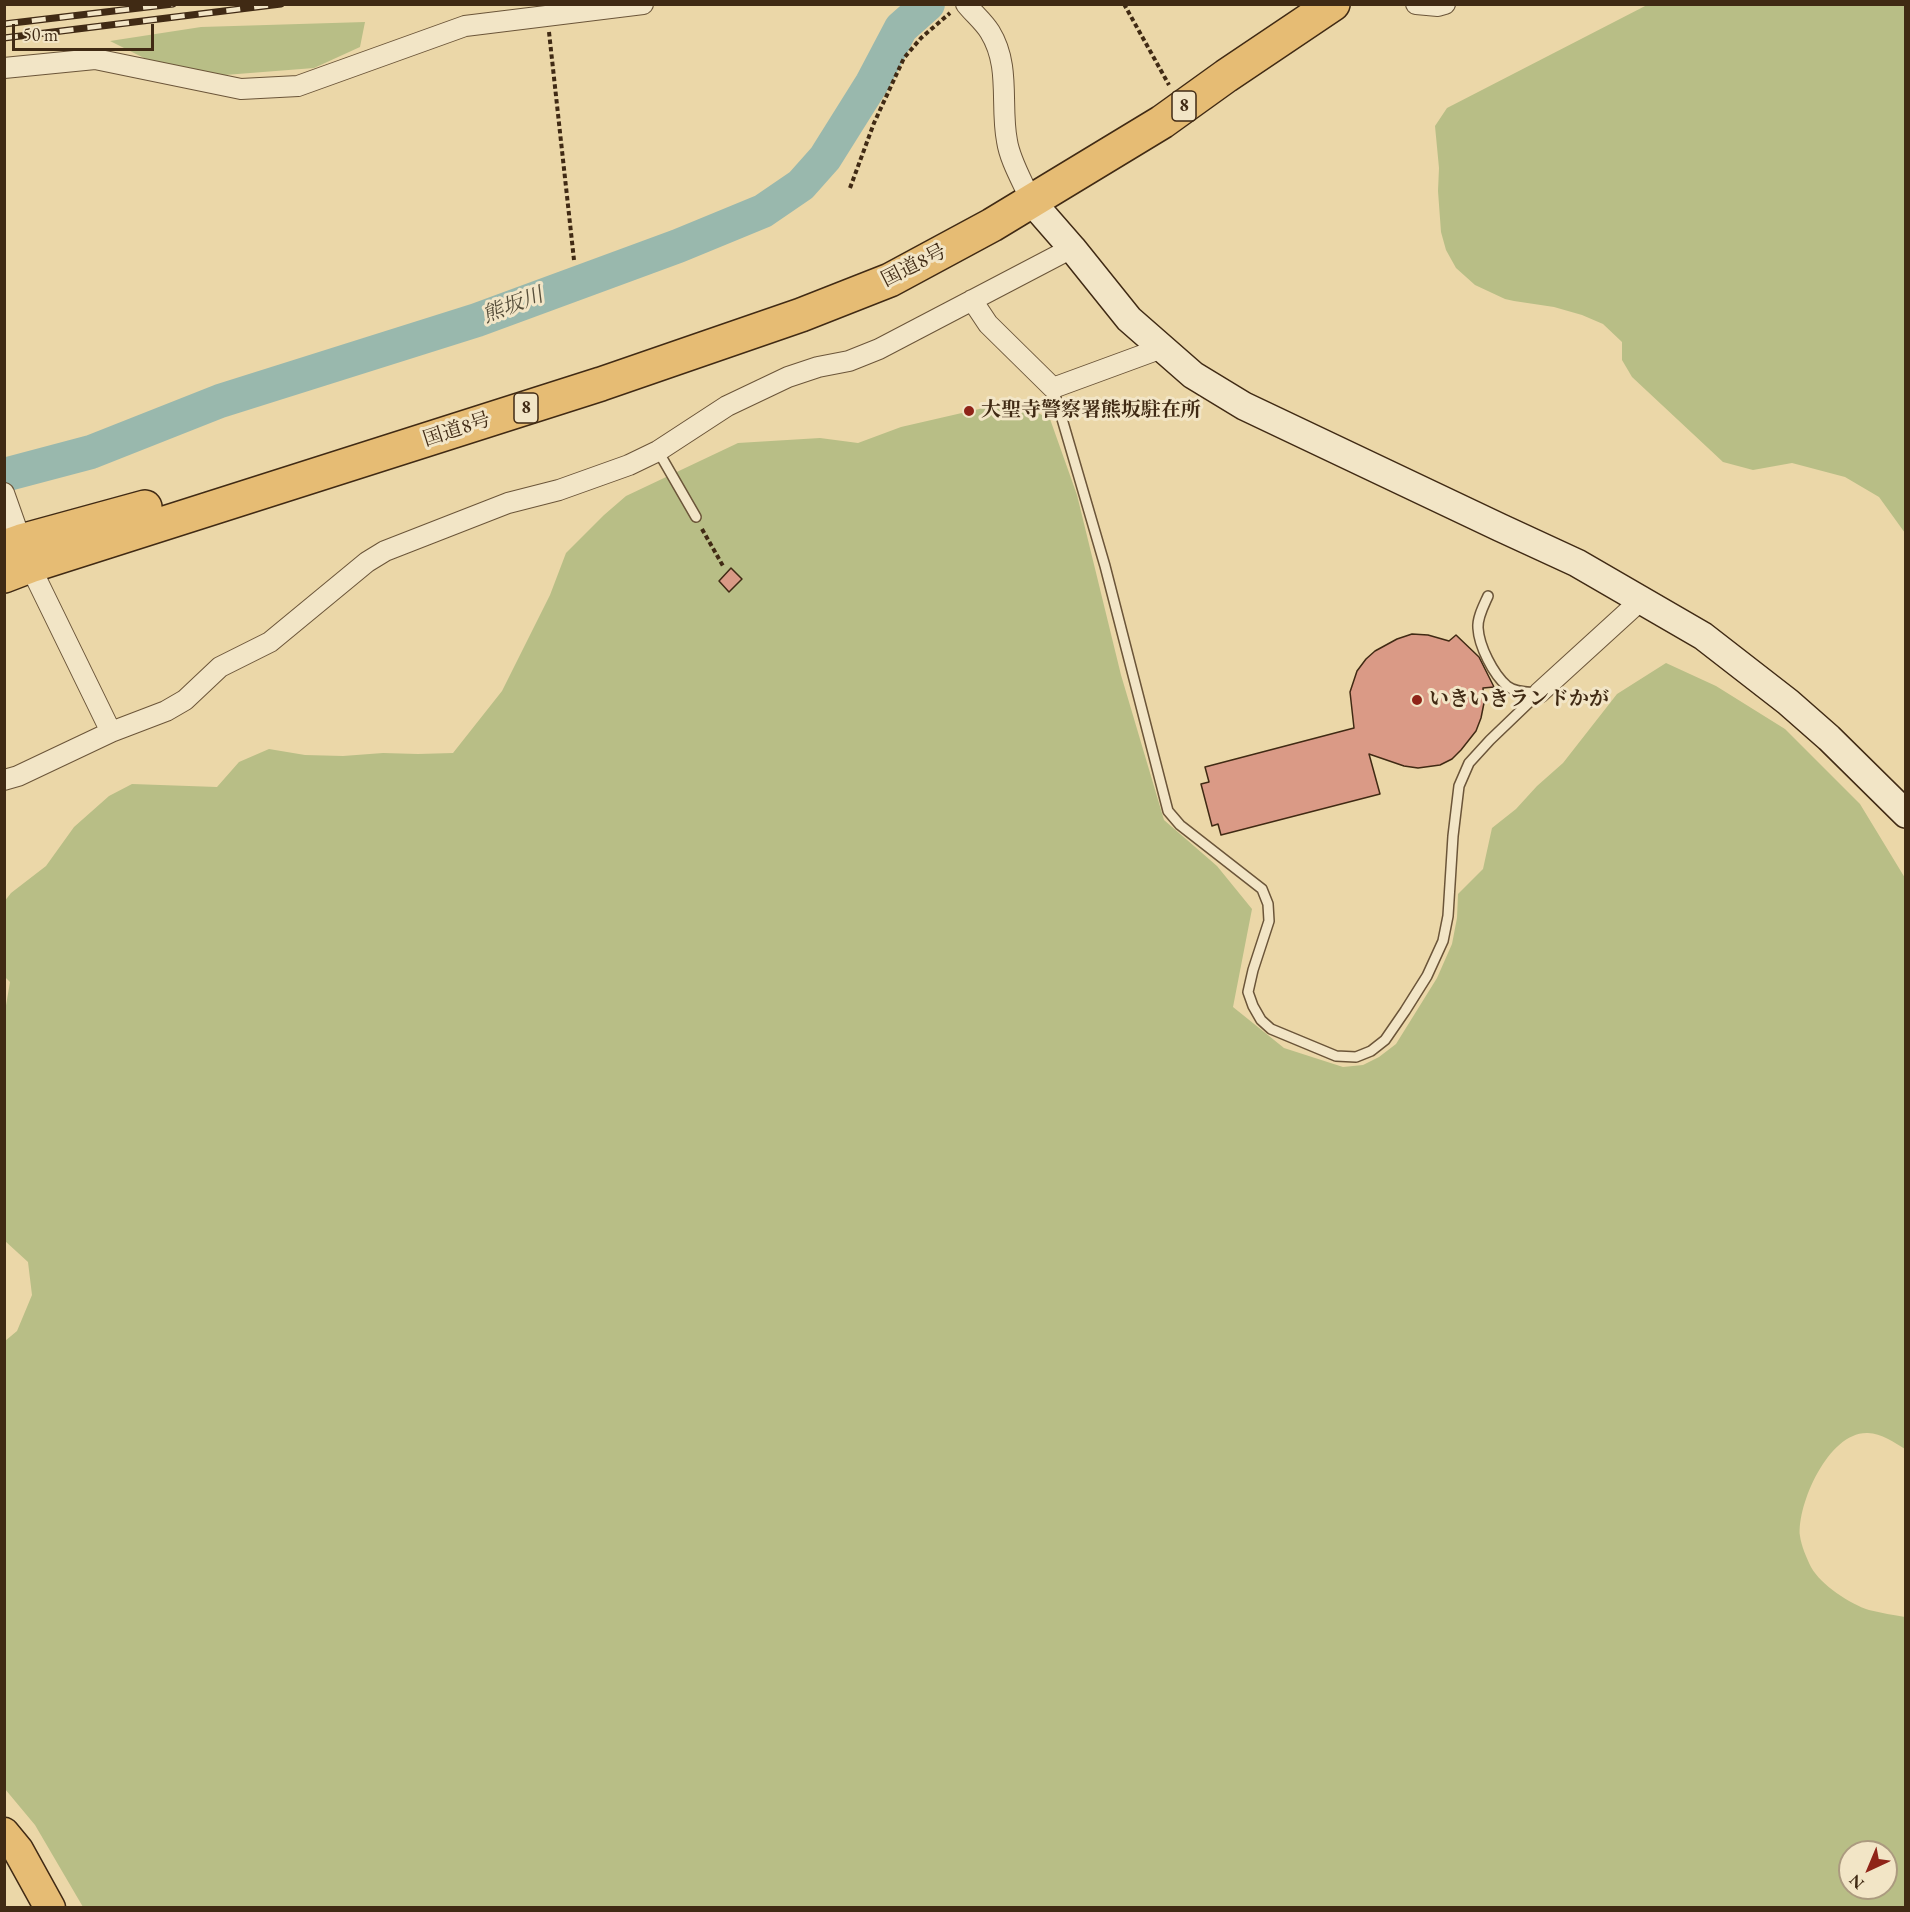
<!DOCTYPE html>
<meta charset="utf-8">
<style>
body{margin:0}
#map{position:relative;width:1910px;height:1912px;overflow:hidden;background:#ebd7a8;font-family:"EB Garamond",serif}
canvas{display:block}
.frame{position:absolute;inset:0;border:6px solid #402a14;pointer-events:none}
.north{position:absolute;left:1838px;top:1840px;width:60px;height:60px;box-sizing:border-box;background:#f2e5c6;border:2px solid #ab9a7f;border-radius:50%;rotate:224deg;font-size:16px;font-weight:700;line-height:24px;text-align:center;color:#402a14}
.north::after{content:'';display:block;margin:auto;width:21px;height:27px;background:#8f2418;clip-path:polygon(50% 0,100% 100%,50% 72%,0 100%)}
.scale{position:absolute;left:12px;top:24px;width:142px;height:27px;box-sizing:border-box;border:3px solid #402a14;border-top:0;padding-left:8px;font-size:18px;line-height:21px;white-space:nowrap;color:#402a14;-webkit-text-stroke:4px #f2e5c6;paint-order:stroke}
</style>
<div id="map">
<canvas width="1910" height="1912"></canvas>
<div class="frame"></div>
<div class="north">N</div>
<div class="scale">50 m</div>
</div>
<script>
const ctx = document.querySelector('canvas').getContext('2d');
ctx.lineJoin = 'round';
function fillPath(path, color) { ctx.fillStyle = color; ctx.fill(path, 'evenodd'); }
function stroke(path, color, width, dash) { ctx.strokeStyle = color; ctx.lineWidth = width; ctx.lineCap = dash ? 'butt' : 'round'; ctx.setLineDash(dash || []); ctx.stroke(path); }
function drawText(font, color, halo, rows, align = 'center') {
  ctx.font = font + ' "EB Garamond","Noto Serif JP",serif'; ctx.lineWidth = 6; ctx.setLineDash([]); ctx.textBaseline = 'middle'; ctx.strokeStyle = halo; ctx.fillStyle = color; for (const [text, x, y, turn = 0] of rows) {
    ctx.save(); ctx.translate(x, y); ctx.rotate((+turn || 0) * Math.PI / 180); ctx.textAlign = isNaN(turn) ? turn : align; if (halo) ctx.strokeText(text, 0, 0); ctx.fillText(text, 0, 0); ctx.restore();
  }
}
fillPath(new Path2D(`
 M1649 4 1905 5V533L1879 497 1845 477 1792 463 1753 470 1723 462 1632 377 1622 360V342L1603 324 1582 315 1554 307 1514 301 1505 299 1475 285 1456 268 1446 250 1441 232 1438 191 1439 168 1435 126 1447 108Z
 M365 22 360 47 314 68 212 76 150 61 110 41 201 27Z
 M1014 401 1050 419 1077 495 1121 675 1164 820 1217 866 1252 909 1233 1007 1284 1048 1343 1067 1363 1065 1379 1057 1396 1044 1437 978 1452 944 1457 918 1458 894 1483 869 1492 828 1516 809 1537 786 1563 763 1617 694 1666 663 1716 686 1785 729 1860 804 1905 878V1449C1895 1443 1881 1433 1868 1433 1829 1431 1797 1504 1800 1536 1801 1545 1807 1559 1811 1567 1821 1585 1850 1604 1869 1610 1881 1613 1894 1615 1905 1617V1907H83L35 1825 5 1789V1341L17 1331 32 1295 28 1262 5 1241 4 1017 10 982 5 977 4 902 11 893 46 866 74 827 109 796 132 784 217 787 239 762 269 749 305 755 343 756 383 753 418 754 453 753 502 691 550 595 566 553 604 515 626 496 738 443 820 438 858 443 901 427ZM1850 1852H1886V1888H1850Z`), '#b8be86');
stroke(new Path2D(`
 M4 475 91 452 220 401 477 320 678 246 763 211 801 185 825 158 872 83 901 28 928 4`), '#99b8ad', 34);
const building = new Path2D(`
 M731 568 742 579 729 592 719 581Z
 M1412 634 1428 635 1449 641 1456 635 1479 657 1494 687 1483 688 1484 703 1481 718 1476 731 1461 750 1452 759 1440 765 1418 768 1404 766 1369 754 1380 794 1221 835 1218 824 1212 826 1201 784 1209 782 1205 767 1354 728 1350 692 1357 671 1366 659 1375 651 1397 639Z`);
fillPath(building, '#da9a86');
stroke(building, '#402a14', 1.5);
const lane = new Path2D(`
 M1053 388 1105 566 1168 811 1180 825 1262 889 1268 904 1269 921 1253 970 1248 992 1253 1006 1261 1020 1271 1029 1336 1056 1356 1057 1371 1051 1385 1040 1405 1011 1427 976 1443 941 1448 916 1453 836 1459 786 1469 763 1490 740 1539 693
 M658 451 696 517
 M1488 596C1484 605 1477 618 1478 628 1479 646 1493 674 1507 686 1516 693 1529 692 1539 693`);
const street = new Path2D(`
 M966 4C973 13 984 22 990 32 1011 66 1000 105 1007 141 1010 161 1023 182 1031 201
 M1416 4 1438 6 1445 4
 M4 68 95 59 241 89 298 86 465 26 643 4
 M972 300 988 324 1053 388 1162 348
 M4 493 21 541
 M30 566 111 732
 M1539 693 1641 600
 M4 780 18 776 111 732 166 711 185 700 220 667 270 642 367 562 385 551 508 503 559 490 629 465 658 451 727 406 788 377 818 367 849 361 879 349 1072 248`);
const secondary = new Path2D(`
 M1031 201 1072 248 1129 319 1193 375 1244 406 1499 527 1577 563 1703 636 1788 702 1829 738 1906 814`);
const primary = new Path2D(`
 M4 1833 18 1850 50 1908`);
const highway = new Path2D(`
 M4 547 21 541 145 507
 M4 576 30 566 601 384 801 315 890 280 992 225 1162 122 1226 76 1333 4`);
stroke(lane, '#6b5539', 12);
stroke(street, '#6b5539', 22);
stroke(secondary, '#402a14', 30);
stroke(primary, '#402a14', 33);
stroke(highway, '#402a14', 36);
stroke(new Path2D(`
 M1124 4 1169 85
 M549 32 574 260
 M850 188 874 123 904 58 921 38 950 13
 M702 529 723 566`), '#402a14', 4, [4.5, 3]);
stroke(lane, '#f2e5c6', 9);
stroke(street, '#f2e5c6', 20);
stroke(secondary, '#f2e5c6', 27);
stroke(primary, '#e6bc74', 30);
stroke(highway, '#e6bc74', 33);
const rail = new Path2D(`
 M4 24 173 4
 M4 38 281 4`);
stroke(rail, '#402a14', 7);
stroke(rail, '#f2e5c6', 4.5, [14]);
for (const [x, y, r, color] of [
 [969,411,6,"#8f2418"],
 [1417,700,6,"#8f2418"]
]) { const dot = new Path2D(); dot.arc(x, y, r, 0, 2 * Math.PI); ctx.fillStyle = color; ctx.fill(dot); stroke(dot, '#f2e5c6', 2); }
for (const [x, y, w] of [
 [1184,106,24],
 [526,408,24]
]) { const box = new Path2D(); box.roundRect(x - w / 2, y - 15, w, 30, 4.5); ctx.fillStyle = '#f2e5c6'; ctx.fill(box); stroke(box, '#402a14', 1.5); }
drawText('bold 18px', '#402a14', null, [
 ["8",1184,106],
 ["8",526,408]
]);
drawText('20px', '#402a14', '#f2e5c6', [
 ["国道8号",914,266,-27],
 ["国道8号",457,430,-18]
]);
drawText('bold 20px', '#402a14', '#f2e5c6', [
 ["大聖寺警察署熊坂駐在所",981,411],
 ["いきいきランドかが",1429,700]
], 'left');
drawText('italic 21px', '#564e3a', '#f2e5c6', [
 ["熊坂川",513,306,-21]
]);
</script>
